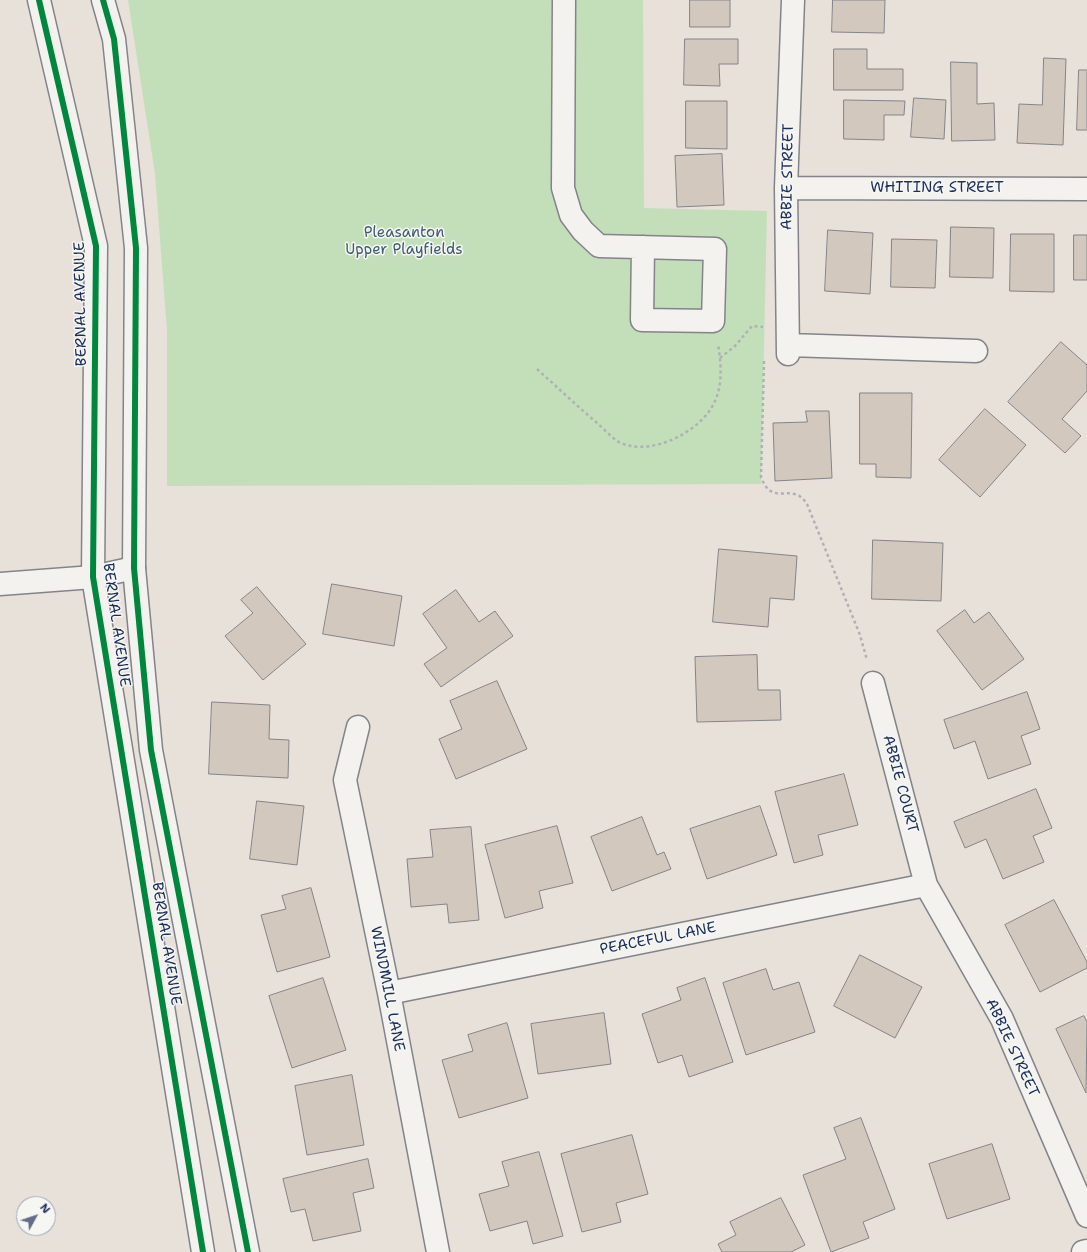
<!DOCTYPE html>
<style>
body{margin:0}
#map{position:relative;width:1087px;height:1252px;overflow:hidden;background:#e8e1d9;font-family:"Shantell Sans",sans-serif}
canvas{display:block}
.north{position:absolute;left:16px;top:1196px;width:40px;height:40px;box-sizing:border-box;background:#f6f6f2;border:1px solid #9ea6b7;border-radius:50%;rotate:50deg;font-size:11px;font-weight:700;line-height:16px;text-align:center;color:#1b2f5e}
.north::after{content:'';display:block;margin:auto;width:14px;height:18px;background:#636d89;clip-path:polygon(50% 0,100% 100%,50% 72%,0 100%)}
</style>
<div id="map">
<canvas width="1087" height="1252"></canvas>
<div class="north">N</div>
</div>
<script>
const ctx = document.querySelector('canvas').getContext('2d');
ctx.lineJoin = 'round';
function fillPath(path, color) { ctx.fillStyle = color; ctx.fill(path, 'evenodd'); }
function stroke(path, color, width, dash) { ctx.strokeStyle = color; ctx.lineWidth = width; ctx.lineCap = dash ? 'butt' : 'round'; ctx.setLineDash(dash || []); ctx.stroke(path); }
function drawText(font, color, halo, rows, align = 'center') {
  ctx.font = font + ' "Shantell Sans",sans-serif'; ctx.lineWidth = 3; ctx.setLineDash([]); ctx.textBaseline = 'middle'; ctx.strokeStyle = halo; ctx.fillStyle = color; for (const [text, x, y, turn = 0] of rows) {
    ctx.save(); ctx.translate(x, y); ctx.rotate((+turn || 0) * Math.PI / 180); ctx.textAlign = isNaN(turn) ? turn : align; if (halo) ctx.strokeText(text, 0, 0); ctx.fillText(text, 0, 0); ctx.restore();
  }
}
fillPath(new Path2D(`
 M128 0H643L644 208 767 211 761 484 167 486V331L155 174Z`), '#c3dfba');
const building = new Path2D(`
 M690 0H730V27H690Z
 M833 0H885L884 33 832 32Z
 M685 39H738V64H719L720 86 684 85Z
 M834 49H867V69H903V90H834Z
 M1044 58 1066 59 1063 145 1017 143 1019 104 1042 105Z
 M951 62 977 63V104L994 103 995 140 952 141Z
 M1079 70H1087V130H1077Z
 M914 98 946 100 944 139 911 137Z
 M844 100 905 101 904 115H884V140L844 139Z
 M686 101H727V149L686 148Z
 M722 154 724 205 677 207 675 156Z
 M951 227 994 228 993 278 950 277Z
 M828 230 873 233 870 294 825 291Z
 M1011 234H1054V292L1010 291Z
 M1074 235H1087V280H1074Z
 M892 239 937 240 935 288 891 287Z
 M1061 342 1087 365V391L1062 419 1081 436 1065 453 1008 402Z
 M860 393H912L911 478 876 477V464H860Z
 M985 409 1026 445 980 497 939 460Z
 M806 411H829L832 478 775 481 773 423 807 422Z
 M873 540 943 543 941 601 872 599Z
 M719 549 797 556 794 600 770 598 768 627 713 622Z
 M332 584 402 596 394 646 323 634Z
 M257 587 306 644 263 680 225 636 253 613 241 600Z
 M456 590 479 622 495 611 513 636 441 687 424 664 447 648 423 614Z
 M965 610 974 623 989 612 1024 659 982 690 937 631Z
 M757 655 758 690H780L781 720 697 722 695 657Z
 M497 681 527 749 456 779 439 739 462 729 450 701Z
 M1027 692 1040 729 1021 736 1031 764 988 779 975 741 954 749 944 720Z
 M212 702 270 705 269 739 289 740 288 778 209 774Z
 M844 774 858 825 818 835 823 855 794 863 775 792Z
 M1036 789 1052 828 1033 836 1044 862 1003 879 986 839 965 848 954 822Z
 M257 801 304 806 297 865 250 859Z
 M760 806 777 855 707 879 690 829Z
 M642 817 657 855 664 852 671 869 612 891 591 837Z
 M557 826 573 883 539 891 543 908 505 918 485 845Z
 M471 827 479 920 449 923 447 904 411 907 407 859 433 857 430 830Z
 M311 888 330 957 277 972 261 915 286 909 282 896Z
 M1054 900 1087 962V968L1040 992 1005 925Z
 M860 955 922 987 895 1038 834 1006Z
 M766 969 773 990 799 982 815 1032 746 1055 723 983Z
 M323 978 346 1050 292 1068 269 996Z
 M705 978 733 1062 689 1077 682 1055 658 1063 642 1014 681 1000 677 988Z
 M604 1013 611 1064 538 1074 531 1024Z
 M1084 1016 1087 1022 1086 1093 1056 1029Z
 M507 1023 528 1098 459 1118 442 1060 473 1051 468 1035Z
 M352 1075 364 1145 307 1155 295 1086Z
 M861 1118 895 1209 863 1222 869 1238 831 1252 803 1175 846 1159 834 1128Z
 M632 1135 648 1194 616 1203 621 1222 582 1232 561 1154Z
 M992 1144 1010 1199 947 1219 929 1164Z
 M539 1152 563 1236 533 1244 527 1221 490 1231 479 1194 509 1186 502 1162Z
 M368 1159 374 1188 353 1193 361 1231 313 1241 305 1209 291 1212 283 1179Z
 M781 1198 805 1245 791 1252H722L718 1244 736 1235 730 1222Z`);
fillPath(building, '#d3c8bd');
stroke(building, '#838489', 1);
const minor = new Path2D(`
 M564 0 563 188 571 215 583 231 599 246 715 249 713 321 642 320 643 247
 M786 188 1087 189
 M788 345 976 351
 M788 354 786 188 793 0
 M0 584 93 577 134 568
 M873 683 926 885 1002 1019 1087 1216
 M358 727 345 780 389 993 438 1252
 M389 993 926 885
 M1083 1252 1087 1251`);
const major = new Path2D(`
 M39 0 96 246 93 577 203 1252
 M103 0 114 39 136 248 134 568 151 750 248 1252`);
stroke(minor, '#838489', 25);
stroke(major, '#838489', 25);
stroke(new Path2D(`
 M720 358 735 346 752 326 763 327
 M764 361 761 477C773 509 792 480 807 504L860 635 867 660
 M537 369C557 387 576 405 596 422 603 428 610 436 617 441 648 459 702 432 715 401 723 383 721 363 718 344`), '#b0b1b5', 2.5, [3, 3]);
stroke(minor, '#f3f2ef', 22);
stroke(major, '#f3f2ef', 22);
stroke(new Path2D(`
 M39 0 96 246 93 577 203 1252
 M103 0 114 39 136 248 134 568 151 750 248 1252`), '#00873e', 6);
drawText('15px', '#1b2f5e', '#f6f6f2', [
 ["ABBIE STREET",788,177,-89],
 ["WHITING STREET",937,188],
 ["BERNAL AVENUE",81,304,-91],
 ["BERNAL AVENUE",116,625,82],
 ["ABBIE COURT",900,784,75],
 ["PEACEFUL LANE",658,939,-11],
 ["BERNAL AVENUE",166,944,81],
 ["WINDMILL LANE",387,989,79],
 ["ABBIE STREET",1012,1048,65]
]);
drawText('15px', '#3e5a6f', '#f6f6f2', [
 ["Pleasanton",404,233],
 ["Upper Playfields",404,250]
]);
</script>
